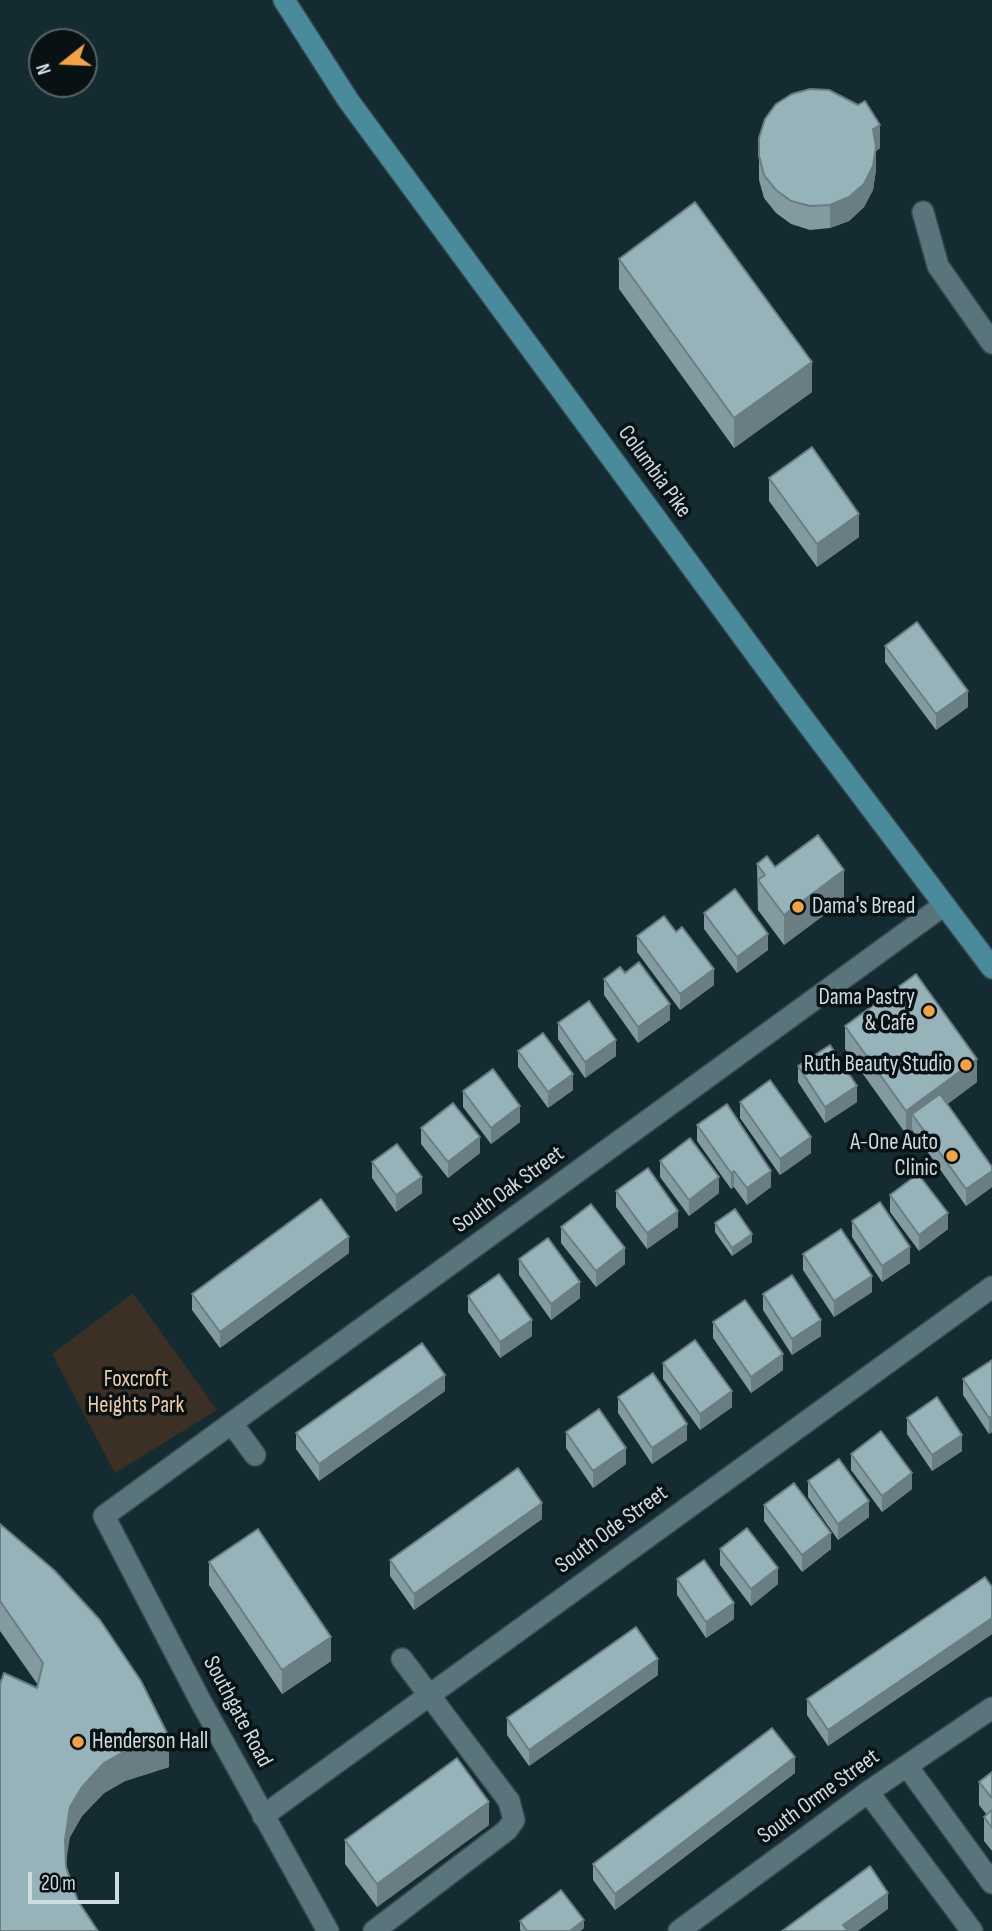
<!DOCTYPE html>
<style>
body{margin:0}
#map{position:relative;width:992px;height:1931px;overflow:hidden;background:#132b31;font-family:"Sofia Sans Condensed",sans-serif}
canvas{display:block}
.north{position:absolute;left:28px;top:28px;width:70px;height:70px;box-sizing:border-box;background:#081214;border:2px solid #576365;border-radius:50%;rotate:252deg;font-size:19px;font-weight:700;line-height:28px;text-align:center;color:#cddcdf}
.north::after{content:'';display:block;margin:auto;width:24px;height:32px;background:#f4a344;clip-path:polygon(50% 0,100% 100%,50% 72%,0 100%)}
.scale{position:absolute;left:28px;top:1872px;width:91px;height:32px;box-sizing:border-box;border:4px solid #cddcdf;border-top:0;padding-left:9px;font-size:21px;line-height:24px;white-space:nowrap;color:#cddcdf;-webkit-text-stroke:5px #081214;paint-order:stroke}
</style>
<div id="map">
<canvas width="992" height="1931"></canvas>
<div class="north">N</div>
<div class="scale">20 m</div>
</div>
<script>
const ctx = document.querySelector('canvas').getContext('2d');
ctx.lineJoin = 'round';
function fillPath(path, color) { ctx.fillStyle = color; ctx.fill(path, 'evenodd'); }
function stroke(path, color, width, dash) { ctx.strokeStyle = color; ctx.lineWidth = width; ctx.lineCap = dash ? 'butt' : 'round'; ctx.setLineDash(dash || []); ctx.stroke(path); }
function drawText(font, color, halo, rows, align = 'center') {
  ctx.font = font + ' "Sofia Sans Condensed",sans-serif'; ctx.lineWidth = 7; ctx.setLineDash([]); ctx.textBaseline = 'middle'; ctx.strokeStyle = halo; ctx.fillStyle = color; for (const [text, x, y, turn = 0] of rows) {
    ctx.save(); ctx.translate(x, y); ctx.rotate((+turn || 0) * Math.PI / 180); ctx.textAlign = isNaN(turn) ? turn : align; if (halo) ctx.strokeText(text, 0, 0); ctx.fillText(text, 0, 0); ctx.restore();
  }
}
fillPath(new Path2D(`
 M133 1293 217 1410 115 1473 52 1354Z`), '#3c3024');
const minor = new Path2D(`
 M923 212 938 266 992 343
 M233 1425 255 1455
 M907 1766 992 1883
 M868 1792 972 1931
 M263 1816 992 1287
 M328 1931 201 1702 104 1516 944 905
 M374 1931 507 1830 514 1820 509 1801 402 1659
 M679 1931 868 1792 992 1708`);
const major = new Path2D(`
 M284 0 348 100 794 706 992 968`);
stroke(minor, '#35474c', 24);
stroke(major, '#35474c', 24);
stroke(minor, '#5a747b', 21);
stroke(major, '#498b9a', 21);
fillPath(new Path2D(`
 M880 148 876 151V170L873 190 864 207 849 221 830 228 810 230 791 224 776 213 764 198 759 180V156Z
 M619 259 812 392 734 448 619 289Z
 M769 478 859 537 817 567 769 501Z
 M885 646 968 707 936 730 885 662Z
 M757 864 775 867 844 900 784 945 758 910Z
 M704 913 768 950 737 973 704 929Z
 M637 936 714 985 680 1010 637 952Z
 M625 973 670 1020 638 1043 604 995V979Z
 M558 1023 616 1056 585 1078 558 1039Z
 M845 1026 977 1082 947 1104 992 1167V1187L966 1206 912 1130 906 1134 845 1049Z
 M518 1051 573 1090 548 1108 518 1067Z
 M798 1066 857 1102 825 1123 798 1082Z
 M463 1091 520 1122 491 1144 463 1107Z
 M740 1102 811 1153 780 1175 740 1118Z
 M697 1125 771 1187 747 1205 734 1187 731 1189 697 1141Z
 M421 1128 480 1153 448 1178 421 1144Z
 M660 1161 719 1193 689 1216 660 1177Z
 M372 1162 422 1193 396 1212 372 1178Z
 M616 1191 678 1227 647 1249 616 1207Z
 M890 1195 948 1229 919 1251 890 1212Z
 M852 1221 910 1263 882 1282 852 1237Z
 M715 1223 752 1242 732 1256 715 1232Z
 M561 1227 625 1264 596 1287 561 1243Z
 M349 1253 220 1348 192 1310V1294Z
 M803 1254 872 1292 834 1317 803 1270Z
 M519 1259 580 1298 551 1320 519 1275Z
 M763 1294 821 1336 792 1355 763 1310Z
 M468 1296 532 1336 500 1358 468 1312Z
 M713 1322 783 1370 751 1393 713 1338Z
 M992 1360V1432L989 1434 963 1395V1379Z
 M663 1363 732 1407 700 1430 663 1379Z
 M445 1391 319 1481 296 1449V1433Z
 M618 1397 687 1440 652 1464 618 1413Z
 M907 1418 962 1451 932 1471 907 1434Z
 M566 1432 626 1464 593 1488 566 1448Z
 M851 1454 912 1489 882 1512 851 1470Z
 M808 1481 869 1517 838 1540 808 1497Z
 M764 1505 831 1549 802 1572 764 1521Z
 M542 1519 414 1610 390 1576V1560Z
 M0 1524 169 1767 125 1781 104 1793 82 1816 70 1837 0 1931 38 1685 0 1631Z
 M720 1549 778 1584 751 1606 720 1565Z
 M209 1562 331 1661 282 1694 209 1585Z
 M677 1579 734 1619 706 1638 677 1595Z
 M992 1587V1634L828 1746 807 1715V1699Z
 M658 1675 529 1766 507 1735V1718Z
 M992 1772V1851L984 1841V1817L987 1815 979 1805V1782Z
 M795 1773 615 1910 593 1880V1864Z
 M489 1825 377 1907 345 1864V1840Z
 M520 1921 584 1928 580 1931H521L520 1930Z`), '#829aa0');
fillPath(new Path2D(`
 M880 125V148L876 151V170L873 190 864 207 849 221 830 228V205L873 129Z
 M812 362V392L734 448V418Z
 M859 514V537L817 567V544Z
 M968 691V707L936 730V714Z
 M844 870V900L784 945V915Z
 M768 934V950L737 973V957Z
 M714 969V985L680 1010V994Z
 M670 1004V1020L638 1043V1027Z
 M616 1040V1056L585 1078V1062Z
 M977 1059V1082L920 1125 912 1114V1130L906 1134V1111Z
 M573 1074V1090L548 1108V1092Z
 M857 1086V1102L825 1123V1107Z
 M520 1106V1122L491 1144V1128Z
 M480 1137V1153L448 1178V1162Z
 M811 1137V1153L780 1175V1159Z
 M734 1171V1187L731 1189V1173Z
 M771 1171V1187L747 1205V1188Z
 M992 1171V1187L966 1206V1189Z
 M422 1177V1193L396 1212V1195Z
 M719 1177V1193L689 1216V1200Z
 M678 1211V1227L647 1249V1233Z
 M948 1213V1229L919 1251V1235Z
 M752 1234V1242L732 1256V1248Z
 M349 1237V1253L220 1348V1332Z
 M910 1247V1263L882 1282V1266Z
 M625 1248V1264L596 1287V1271Z
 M872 1276V1292L834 1317V1301Z
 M580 1282V1298L551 1320V1304Z
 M532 1320V1336L500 1358V1342Z
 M821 1320V1336L792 1355V1339Z
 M783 1354V1370L751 1393V1377Z
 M445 1375V1391L319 1481V1464Z
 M732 1391V1407L700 1430V1414Z
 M992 1416V1432L989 1434V1418Z
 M687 1424V1440L652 1464V1448Z
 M962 1435V1451L932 1471V1455Z
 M626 1448V1464L593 1488V1471Z
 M912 1473V1489L882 1512V1496Z
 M869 1501V1517L838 1540V1524Z
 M542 1503V1519L414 1610V1594Z
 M831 1533V1549L802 1572V1555Z
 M778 1568V1584L751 1606V1589Z
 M734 1603V1619L706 1638V1622Z
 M992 1618V1634L828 1746V1730Z
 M331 1637V1661L282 1694V1670Z
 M658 1659V1675L529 1766V1750Z
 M169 1737V1767L125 1781 104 1793 82 1816 70 1837 65 1869V1840L70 1807 82 1787 104 1763 125 1751Z
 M795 1757V1773L615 1910V1894Z
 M489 1802V1825L377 1907V1884Z
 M888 1893V1909L858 1931H843V1925Z
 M584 1920V1928L580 1931H570Z`), '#6a7d82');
const building = new Path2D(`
 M810 89 829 90 858 105 865 101 880 125 873 129 876 147 873 166 864 184 849 197 830 205 810 206 791 201 776 190 764 175 759 156V138L765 119 776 104 792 94Z
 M695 202 812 362 734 418 619 259Z
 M812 447 859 514 817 544 769 478Z
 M917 622 968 691 936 714 885 646Z
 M818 835 844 870 784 915 758 880 765 875 757 864 767 856 775 867Z
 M735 889 768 934 737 957 704 913Z
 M664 916 676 932 682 927 714 969 680 994 637 936Z
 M639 962 670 1004 638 1027 604 979 620 967 625 973Z
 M916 974 977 1059 906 1111 845 1026Z
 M589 1001 616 1040 585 1062 558 1023Z
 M543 1033 573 1074 548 1092 518 1051Z
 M830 1045 857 1086 825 1107 798 1066Z
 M493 1069 520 1106 491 1128 463 1091Z
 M770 1080 811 1137 780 1159 740 1102Z
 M940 1094 992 1167V1171L966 1189 912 1114Z
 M453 1103 480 1137 448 1162 421 1128Z
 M727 1104 771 1171 747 1188 734 1171 731 1173 697 1125Z
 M690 1138 719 1177 689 1200 660 1161Z
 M397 1144 422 1177 396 1195 372 1162Z
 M648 1168 678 1211 647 1233 616 1191Z
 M918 1174 948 1213 919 1235 890 1195Z
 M321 1199 349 1237 220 1332 192 1294Z
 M880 1202 910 1247 882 1266 852 1221Z
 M591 1204 625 1248 596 1271 561 1227Z
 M735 1209 752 1234 732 1248 715 1223Z
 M841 1229 872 1276 834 1301 803 1254Z
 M548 1238 580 1282 551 1304 519 1259Z
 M499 1274 532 1320 500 1342 468 1296Z
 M792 1275 821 1320 792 1339 763 1294Z
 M745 1300 783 1354 751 1377 713 1322Z
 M695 1340 732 1391 700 1414 663 1363Z
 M422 1343 445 1375 319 1464 296 1433Z
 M992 1360V1416L989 1418 963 1379Z
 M653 1373 687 1424 652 1448 618 1397Z
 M937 1397 962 1435 932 1455 907 1418Z
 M599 1409 626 1448 593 1471 566 1432Z
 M881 1431 912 1473 882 1496 851 1454Z
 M839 1459 869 1501 838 1524 808 1481Z
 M518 1468 542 1503 414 1594 390 1560Z
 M794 1483 831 1533 802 1555 764 1505Z
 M0 1524 54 1570 100 1620 141 1681 169 1737 125 1751 104 1763 82 1787 70 1807 65 1840 66 1867 78 1901 98 1931H0V1684L4 1673 37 1688 43 1663 0 1601Z
 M747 1528 778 1568 751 1589 720 1549Z
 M258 1529 331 1637 282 1670 209 1562Z
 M704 1560 734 1603 706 1622 677 1579Z
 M985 1577 992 1587V1618L828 1730 807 1699Z
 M636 1627 658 1659 529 1750 507 1718Z
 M772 1728 795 1757 615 1894 593 1864Z
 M457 1758 489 1802 377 1884 345 1840Z
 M992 1772V1798L979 1782Z
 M992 1810V1828L984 1817Z
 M870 1866 888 1893 843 1925 848 1931H782Z
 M561 1890 584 1920 570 1931H527L520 1921Z`);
fillPath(building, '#97b3ba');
stroke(building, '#6a7d82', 2);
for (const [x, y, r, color] of [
 [798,907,7,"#f4a344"],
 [929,1011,7,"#f4a344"],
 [966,1065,7,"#f4a344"],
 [952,1156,7,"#f4a344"],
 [78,1742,7,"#f4a344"]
]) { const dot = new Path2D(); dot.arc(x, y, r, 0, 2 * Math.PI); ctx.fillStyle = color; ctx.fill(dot); stroke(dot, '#081214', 2.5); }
drawText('23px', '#cddcdf', '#081214', [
 ["Columbia Pike",654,472,54],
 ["South Oak Street",509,1190,-36],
 ["South Ode Street",612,1530,-36],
 ["Southgate Road",237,1712,62],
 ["South Orme Street",819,1797,-36]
]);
drawText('23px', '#cddcdf', '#081214', [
 ["Dama's Bread",812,907,"left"],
 ["Dama Pastry",915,998],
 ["& Cafe",915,1024],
 ["Ruth Beauty Studio",952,1065],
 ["A-One Auto",938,1143],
 ["Clinic",938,1169],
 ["Henderson Hall",92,1742,"left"]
], 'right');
drawText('23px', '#f2caa1', '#081214', [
 ["Foxcroft",136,1380],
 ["Heights Park",136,1406]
]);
</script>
